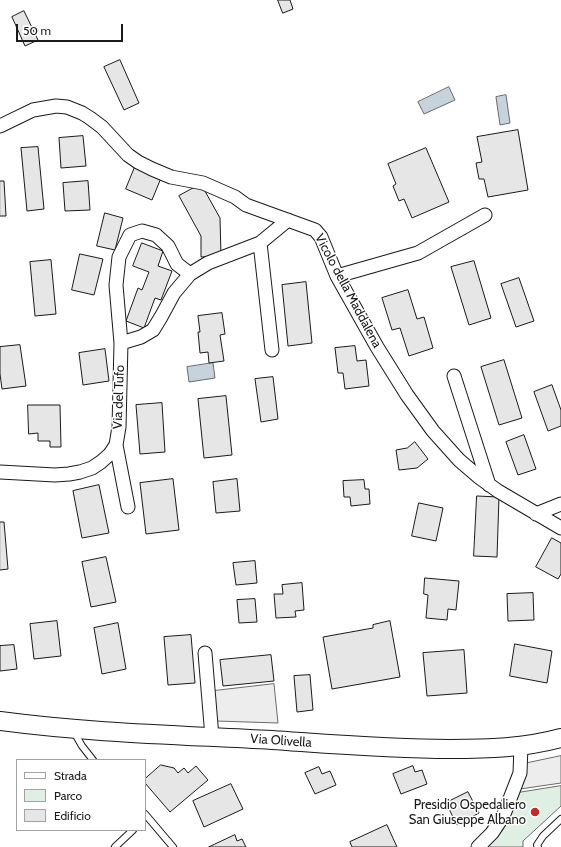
<!DOCTYPE html>
<style>
body{margin:0}
#map{position:relative;width:561px;height:847px;overflow:hidden;background:#fff;font-family:Cabin,sans-serif}
canvas{display:block}
.legend{position:absolute;left:16px;top:759px;width:130px;height:72px;box-sizing:border-box;background:#fff;border:1px solid #a3a3a3;margin:0;padding:5px 7px;list-style:none;font-size:12px;color:#1a1a1a}
.legend li{display:flex;align-items:center;gap:8px;height:20px}
.legend b{width:20px;border:1px solid #a3a3a3}
.scale{position:absolute;left:16px;top:24px;width:107px;height:18px;box-sizing:border-box;border:2px solid #1a1a1a;border-top:0;padding-left:5px;font-size:12px;line-height:14px;white-space:nowrap;color:#1a1a1a;-webkit-text-stroke:3px #fff;paint-order:stroke}
</style>
<div id="map">
<canvas width="561" height="847"></canvas>
<ul class="legend">
<li><b style="height:5px;background:#fff"></b>Strada</li>
<li><b style="height:11px;background:#e0efe3"></b>Parco</li>
<li><b style="height:11px;background:#e6e6e6"></b>Edificio</li>
</ul>
<div class="scale">50 m</div>
</div>
<script>
const ctx = document.querySelector('canvas').getContext('2d');
ctx.lineJoin = 'round';
function fillPath(path, color) { ctx.fillStyle = color; ctx.fill(path, 'evenodd'); }
function stroke(path, color, width, dash) { ctx.strokeStyle = color; ctx.lineWidth = width; ctx.lineCap = dash ? 'butt' : 'round'; ctx.setLineDash(dash || []); ctx.stroke(path); }
function drawText(font, color, halo, rows, align = 'center') {
  ctx.font = font + ' Cabin,sans-serif'; ctx.lineWidth = 3; ctx.setLineDash([]); ctx.textBaseline = 'middle'; ctx.strokeStyle = halo; ctx.fillStyle = color; for (const [text, x, y, turn = 0] of rows) {
    ctx.save(); ctx.translate(x, y); ctx.rotate((+turn || 0) * Math.PI / 180); ctx.textAlign = isNaN(turn) ? turn : align; if (halo) ctx.strokeText(text, 0, 0); ctx.fillText(text, 0, 0); ctx.restore();
  }
}
const green = new Path2D(`
 M561 786V806L523 841V847H486L502 831 517 793Z`);
fillPath(green, '#e0efe3');
stroke(green, '#6a6a6a', 1);
const parking = new Path2D(`
 M274 684 278 723 216 721 214 691Z
 M561 756V783L520 789 523 764Z`);
fillPath(parking, '#ededed');
stroke(parking, '#6a6a6a', 1);
const water = new Path2D(`
 M449 87 455 100 424 114 418 102Z
 M506 95 510 123 500 125 496 97Z
 M213 363 215 378 189 382 187 367Z`);
fillPath(water, '#c6d2dc');
stroke(water, '#6a6a6a', 1);
const building = new Path2D(`
 M278 0H290L293 9 283 13Z
 M24 11 38 40 25 46 12 17Z
 M120 60 139 103 124 110 104 67Z
 M518 130 528 190 488 197 484 179H479L476 163 482 162 477 137Z
 M83 136 86 166 61 168 59 138Z
 M38 147 44 209 27 211 21 148Z
 M426 148 449 202 412 218 404 199 399 201 393 186 396 184 388 164Z
 M135 167 161 178 152 200 126 189Z
 M0 181H4L6 216H0Z
 M88 181 90 210 65 211 63 183Z
 M201 184 220 218 221 256 201 257V236L179 196Z
 M105 213 123 218 115 250 97 246Z
 M142 243 163 251 158 266 172 271 161 300 155 298 144 328 126 321 138 288 142 290 149 272 133 266Z
 M80 254 103 259 94 295 72 290Z
 M51 260 56 314 35 316 30 262Z
 M474 261 491 318 469 325 451 267Z
 M519 278 534 321 516 327 501 284Z
 M306 282 312 343 288 346 282 285Z
 M408 290 417 319 424 317 433 348 409 356 400 328 392 330 382 298Z
 M222 313 225 334 220 335 224 361 209 363 208 352 200 353 198 332H200L198 316Z
 M20 345 26 386 2 389 0 374V347Z
 M355 346 357 361 366 360 369 386 345 389 343 373H338L335 348Z
 M105 349 109 381 83 385 79 353Z
 M504 360 522 418 499 425 481 367Z
 M273 377 278 419 261 422 255 379Z
 M552 385 561 410V426L548 431 534 392Z
 M226 396 232 455 204 458 198 399Z
 M162 403 165 452 140 454 136 405Z
 M28 405H60L61 447H50V441H38V433L29 434Z
 M524 435 536 469 518 475 506 442Z
 M415 442 428 459 417 468 399 470 396 450 407 448Z
 M173 479 179 530 146 534 140 483Z
 M237 479 240 511 216 513 213 482Z
 M364 480 365 489H369L370 504 351 506 350 497H344L343 481Z
 M99 485 109 533 82 538 73 491Z
 M477 496 499 497 497 557 474 556Z
 M419 503 443 508 436 541 412 536Z
 M0 522H4L8 569 0 570Z
 M552 538 561 543V574L558 579 536 567Z
 M106 557 116 602 91 607 82 562Z
 M255 561 257 583 236 585 233 563Z
 M425 578 459 581 456 610 448 609 447 620 426 618 428 595 424 594Z
 M302 583 304 610 295 611 296 617 276 618 274 594H283L282 585Z
 M533 593 534 620 508 621 507 594Z
 M255 599 257 622 239 623 237 600Z
 M57 621 61 656 34 659 30 624Z
 M390 621 400 677 332 689 323 637 373 628V625Z
 M118 623 126 669 102 674 94 628Z
 M191 635 195 683 168 685 164 637Z
 M515 644 552 651 547 683 510 676Z
 M14 645 17 669 0 671V646Z
 M464 650 467 693 427 696 423 653Z
 M271 655 274 681 223 686 220 660Z
 M310 675 313 710 297 712 294 676Z
 M161 765 174 768 178 773 184 768 188 773 196 766 208 780 170 812 145 783V779Z
 M413 766 415 772 422 770 427 784 401 794 393 774Z
 M319 767 322 774 330 771 336 785 315 794 305 773Z
 M231 784 243 809 204 827 193 801Z
 M468 792 479 813 457 825 446 803Z
 M387 825 397 847H352L350 842Z
 M235 835 237 841 242 839 246 847H209Z`);
fillPath(building, '#e6e6e6');
stroke(building, '#1a1a1a', 1);
const service = new Path2D(`
 M74 732 82 746 93 760
 M145 814 173 847
 M115 847 133 830
 M538 847 537 845 543 836 561 819`);
const minor = new Path2D(`
 M0 126 33 110 56 106 67 107 82 113 90 118 102 127 128 155 138 162 152 169 171 177 203 183 235 197 246 205 315 230 321 237 337 276 377 347 407 395 433 431 459 460 480 478 498 491 561 528
 M260 243 272 350
 M337 276 418 253 485 215
 M121 343 141 337 153 330 161 317 174 293 190 274 208 263 260 243 288 220
 M454 376 489 485
 M116 445 128 507
 M0 472 55 475 69 474 80 472 92 468 101 462 110 454 116 445 119 427 121 343 116 285 119 257 130 235 142 231 156 235 168 246 177 264 190 274
 M536 514 561 504
 M205 653 212 737
 M478 847 492 833 500 821 504 814 520 773 521 746`);
const secondary = new Path2D(`
 M0 721C90 733 181 735 272 740 331 744 390 749 450 749 487 749 525 748 561 738`);
stroke(service, '#1a1a1a', 8);
stroke(minor, '#1a1a1a', 15);
stroke(secondary, '#1a1a1a', 20);
stroke(service, '#fff', 6);
stroke(minor, '#fff', 13);
stroke(secondary, '#fff', 18);
for (const [x, y, r, color] of [
 [535,812,5,"#c62828"]
]) { const dot = new Path2D(); dot.arc(x, y, r, 0, 2 * Math.PI); ctx.fillStyle = color; ctx.fill(dot); stroke(dot, '#fff', 1.5); }
drawText('13px', '#1a1a1a', '#fff', [
 ["Vicolo della Maddalena",348,291,62],
 ["Via del Tufo",119,397,-88],
 ["Via Olivella",281,741,4]
]);
drawText('13px', '#1a1a1a', '#fff', [
 ["Presidio Ospedaliero",526,805],
 ["San Giuseppe Albano",526,820]
], 'right');
</script>
